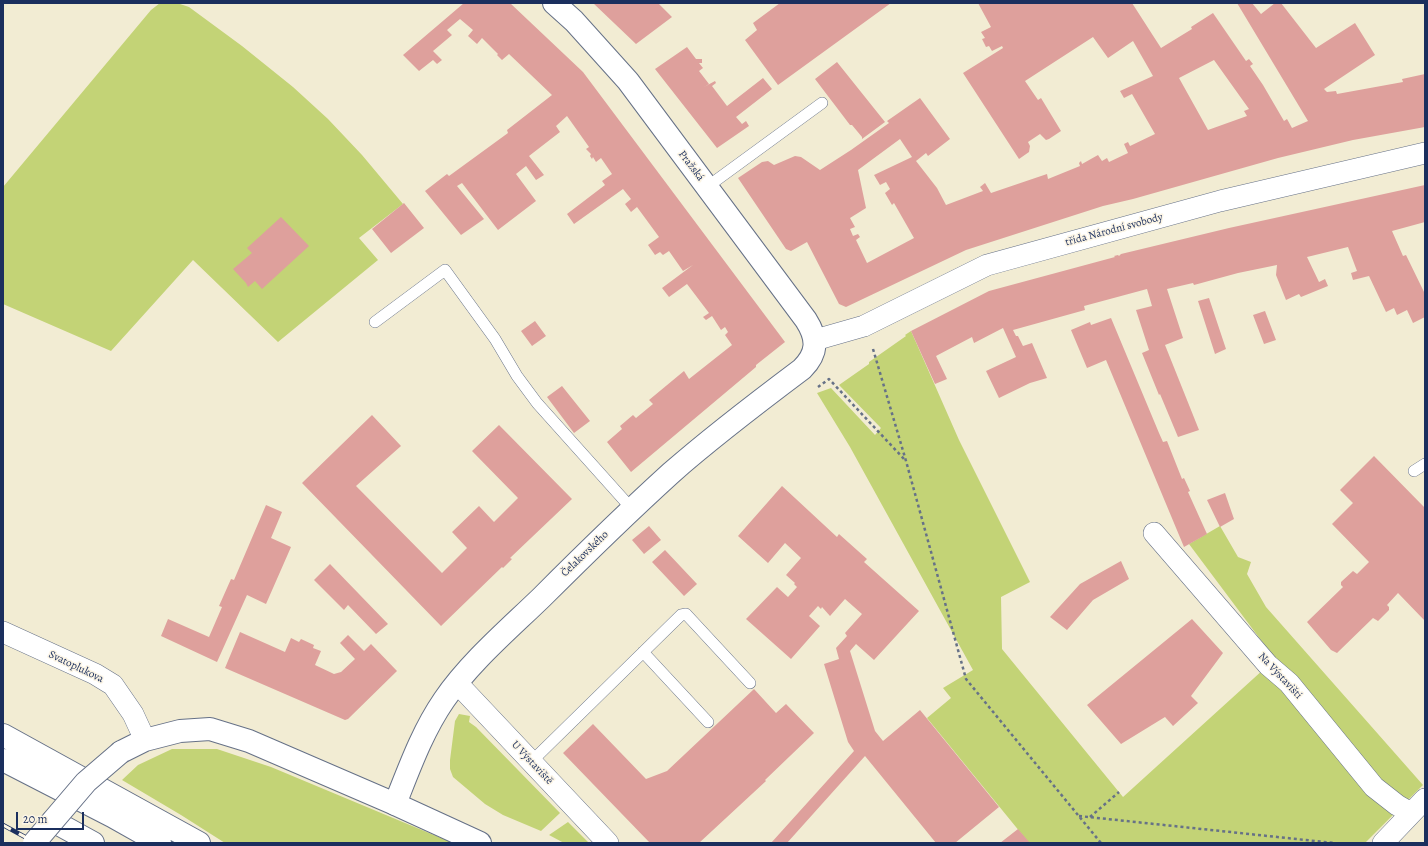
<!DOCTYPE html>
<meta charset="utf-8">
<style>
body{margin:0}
#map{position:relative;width:1428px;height:846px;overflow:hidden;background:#f2ecd3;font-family:Alegreya,serif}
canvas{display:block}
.frame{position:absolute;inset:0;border:4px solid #1b2f5e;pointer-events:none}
.scale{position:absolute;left:16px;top:812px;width:68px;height:18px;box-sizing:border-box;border:2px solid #1b2f5e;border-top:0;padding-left:5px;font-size:12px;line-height:14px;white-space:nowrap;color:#1b2f5e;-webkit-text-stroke:3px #fcf5e5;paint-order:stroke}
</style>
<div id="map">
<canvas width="1428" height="846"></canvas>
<div class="frame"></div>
<div class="scale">20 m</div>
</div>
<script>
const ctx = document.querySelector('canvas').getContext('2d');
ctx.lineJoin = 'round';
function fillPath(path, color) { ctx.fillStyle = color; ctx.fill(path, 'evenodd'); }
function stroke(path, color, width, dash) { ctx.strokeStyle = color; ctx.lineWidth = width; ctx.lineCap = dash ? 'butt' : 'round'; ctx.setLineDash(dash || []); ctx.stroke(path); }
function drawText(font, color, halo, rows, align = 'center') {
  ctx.font = font + ' Alegreya,serif'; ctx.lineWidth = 3; ctx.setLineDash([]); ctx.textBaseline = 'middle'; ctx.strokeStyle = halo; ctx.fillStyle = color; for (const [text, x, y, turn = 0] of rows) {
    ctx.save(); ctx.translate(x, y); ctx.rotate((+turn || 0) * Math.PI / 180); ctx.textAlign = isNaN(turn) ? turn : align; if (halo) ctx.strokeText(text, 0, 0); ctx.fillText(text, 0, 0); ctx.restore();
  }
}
fillPath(new Path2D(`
 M160 3H177L189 7 242 46 293 87 328 119 362 155 403 204 359 238 378 260 278 342 193 260 111 351 3 304V187L151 10Z
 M911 331 959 440 1030 582 1001 597 1002 649 1123 797 1275 659 1189 544 1220 526 1238 557 1251 562 1247 574 1266 607 1423 785 1365 843H1029L927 718 951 698 943 688 973 670 850 447 817 393 831 388 875 435 881 428 839 385 869 364V362L906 336 905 335Z
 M459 714 470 716 469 722 476 727 560 813 541 831 503 815 485 804 453 777 450 769V760L455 721Z
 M172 749H217L271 767 453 843H225L181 815 122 780 138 765Z
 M568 822 589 843H564L549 835Z`), '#c3d376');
fillPath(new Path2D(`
 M464 3H510L583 72 785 342 756 365V367L631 472 607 442 622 429 620 426 633 415 636 418 653 404 649 400 684 371 689 379 732 345 725 335 728 332 725 327 721 330 712 316 706 320 703 317 709 313 687 284 669 297 662 288 693 265 683 271 669 251 663 255 660 252 655 255 648 245 659 237 637 207 631 212 625 204 631 199 623 189 574 224 567 214 605 185 602 181 612 174 601 158 596 162 593 157 592 159 590 156 591 154 586 149 589 147 567 116 556 126 560 132 529 156 544 175 536 180 526 166 516 174 536 201 498 230 462 183 457 186 484 219 461 235 425 191 447 174 449 176 508 133 507 130 552 95 509 54 502 60 497 55 498 54 482 38 477 44 468 36 473 30 460 19 447 30 452 35 433 51 442 60 437 64 433 60 419 71 403 55Z
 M593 3H658L672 17 636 44Z
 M780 3H891L778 85 745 40 757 30 753 23Z
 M978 3H1132L1161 48 1192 29 1191 27 1213 13 1246 61 1249 59 1253 64 1250 66 1263 85 1284 121 1287 119 1292 128 1308 121 1237 3H1252L1261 14 1275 3H1281L1316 48 1355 23 1375 55 1324 89 1327 92 1336 91 1337 94 1403 82 1402 79 1425 74V127L1353 140 1278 158 1133 199 1103 206 966 250 846 307 839 304 807 242 791 251 786 249 738 178 762 162 768 161 774 165 795 156 801 157 820 170 851 150 889 123 887 121 920 98 950 139 928 156 926 153 916 161 937 188 946 205 983 191 980 187 985 183 991 193 1047 174 1048 179 1080 166 1079 163 1081 161 1082 164 1098 155 1102 161 1107 158 1109 162 1128 153 1124 144 1128 142 1130 146 1155 134 1132 94 1124 98 1120 91 1153 76 1133 41 1108 58 1093 37 1025 81 1038 100 1041 98 1061 131 1049 139 1046 140 1040 134 1028 142 1030 146 1029 152 1019 159 963 73 1003 48 1002 46 992 51 989 46 986 47 982 39 985 38 981 32 991 27ZM1214 60 1249 109 1244 111 1247 116 1208 130 1179 78ZM900 139 912 157 874 175 880 185 886 182 890 189 885 193 892 205 894 203 914 238 867 263 856 240 860 237 858 234 853 236 850 229 855 227 850 218 866 208 858 170Z
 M687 47 696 59H702V63H699L703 68 699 71 709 84 704 87 715 81 716 83 712 86 727 106 763 78 772 89 736 117 742 124 746 121 749 126 717 148 655 69Z
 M837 62 885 122 862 139V137L852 125H850L815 79Z
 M1425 185V222L1392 231 1403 256 1406 255 1425 294V317L1413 323 1407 310 1397 315 1394 308 1386 312 1369 276 1353 280 1351 273 1357 271 1348 247 1307 257 1319 282 1325 279 1328 286 1301 297 1299 294 1286 300 1276 275 1277 265 1238 273 1194 285 1193 283 1167 289 1183 338 1165 345 1199 430 1178 437 1160 394 1159 395 1142 353 1149 350 1136 310 1152 306 1147 289 1084 306 1085 310 1013 330 1016 336H1018L1023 346 1032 343 1047 378 1030 383 999 398 986 371 1016 357 1003 328 974 343 972 337 936 356 947 379 935 384 911 331 989 291 1115 257 1114 256 1118 255 1119 256 1121 254 1229 228Z
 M404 203 424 228 391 253 372 229Z
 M281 217 309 246 262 289 255 281 248 287 246 283 233 269 252 253 247 248Z
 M1209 298 1226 349 1215 354 1198 301Z
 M1265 311 1276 340 1264 344 1253 315Z
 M1111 318 1159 433 1163 442 1167 441 1182 479 1184 478 1190 491 1188 492 1207 534 1184 547 1106 360 1087 368 1071 330 1090 322 1091 325Z
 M535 321 546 336 532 346 521 331Z
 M562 386 590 421 574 433 547 397Z
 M372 415 401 446 356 486 442 573 467 548 452 532 479 506 494 522 518 498 472 451 499 425 572 499 510 558 512 559 503 568 502 567 441 626 302 483Z
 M1374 456 1425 508V621L1398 593 1387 605 1389 607V610L1378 621 1373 618 1337 653 1331 650 1307 622 1343 587 1341 585V582L1353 571 1357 574 1369 562 1332 524 1353 503 1340 490Z
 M782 486 837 537 839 534 867 559 864 562 919 611 874 660 856 644 850 651 875 731 883 741 920 710 999 807 955 843H936L865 756 787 843H771L854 751 848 742 824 664 839 659 836 648 847 636 845 633 862 614 845 599 830 616 822 607 821 609 818 606 809 616 820 626 791 659 746 619 777 587 788 597 797 587 794 584 795 583 786 575 801 558 785 543 768 563 738 536Z
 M1225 493 1234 519 1220 527 1207 500Z
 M266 505 282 512 271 538 291 547 266 604 247 595 217 662 161 636 168 619 209 637 222 607 219 606 231 579 234 580Z
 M649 526 661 540 644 554 632 540Z
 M665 550 697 584 684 596 652 562Z
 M1121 561 1129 579 1093 600 1067 630 1050 617 1080 584Z
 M330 564 388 624 376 634 348 605 344 610 314 580Z
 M1192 619 1223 653 1191 696 1198 703 1173 726 1165 717 1121 744 1087 705Z
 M240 632 285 652 291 638 299 642 301 639 314 645 313 648 321 651 315 665 334 674 341 672 355 659 340 643 348 635 364 651 371 644 397 671 348 719 345 720 225 668Z
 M754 689 776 713 786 704 814 733 765 780 766 781 699 843H650L563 753 593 724 646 779 667 771Z
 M1018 829 1030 843H1000Z`), '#dea09c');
const service = new Path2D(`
 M707 187 822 103
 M375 322 445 270 495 339 517 376 537 403 632 509
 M1414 471 1425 464
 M643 652 708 722
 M531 762 681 615 686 614 750 683`);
const minor = new Path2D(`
 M815 340 864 326 987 265 1220 201 1425 153
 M1154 533 1268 665 1289 683 1374 787 1397 805 1411 813
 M3 632 95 674 113 685 133 714 145 740
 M457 683 608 843
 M1383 843 1425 799`);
const secondary = new Path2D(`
 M121 752 145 740 180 731 210 729 249 741 395 804C409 769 422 732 444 700 470 662 509 629 542 597 584 555 627 513 671 473 713 436 758 402 802 369 818 353 818 339 806 320L628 81 574 21 554 3`);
const trunk = new Path2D(`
 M3 735 199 843
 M3 760 112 816 160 843
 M395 804 480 843
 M53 821 93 843`);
stroke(service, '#667187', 12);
stroke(minor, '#667187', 22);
stroke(secondary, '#667187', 24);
stroke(trunk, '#667187', 24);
stroke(new Path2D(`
 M873 349 906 461 966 679 1101 843
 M818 387 829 379 905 460
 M1079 816 1334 843
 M1090 817 1119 792`), '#667187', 2.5, [3, 3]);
stroke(service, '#fff', 11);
stroke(minor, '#fff', 21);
stroke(secondary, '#fff', 22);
stroke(trunk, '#fff', 22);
const rail = new Path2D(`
 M3 825 36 843`);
stroke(rail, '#1b2f5e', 4.5);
stroke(rail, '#fcf5e5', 3, [9]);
const secondaryBridge = new Path2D(`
 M34 843 86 782 121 752`);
stroke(secondaryBridge, '#667187', 24, []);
stroke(secondaryBridge, '#fff', 22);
drawText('11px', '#1b2f5e', '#fcf5e5', [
 ["Pražská",691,166,53],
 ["třída Národní svobody",1114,230,-15],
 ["Čelakovského",585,554,-44],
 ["Svatoplukova",76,667,26],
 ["Na Výstavišti",1280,676,47],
 ["U Výstaviště",532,763,47]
]);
</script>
